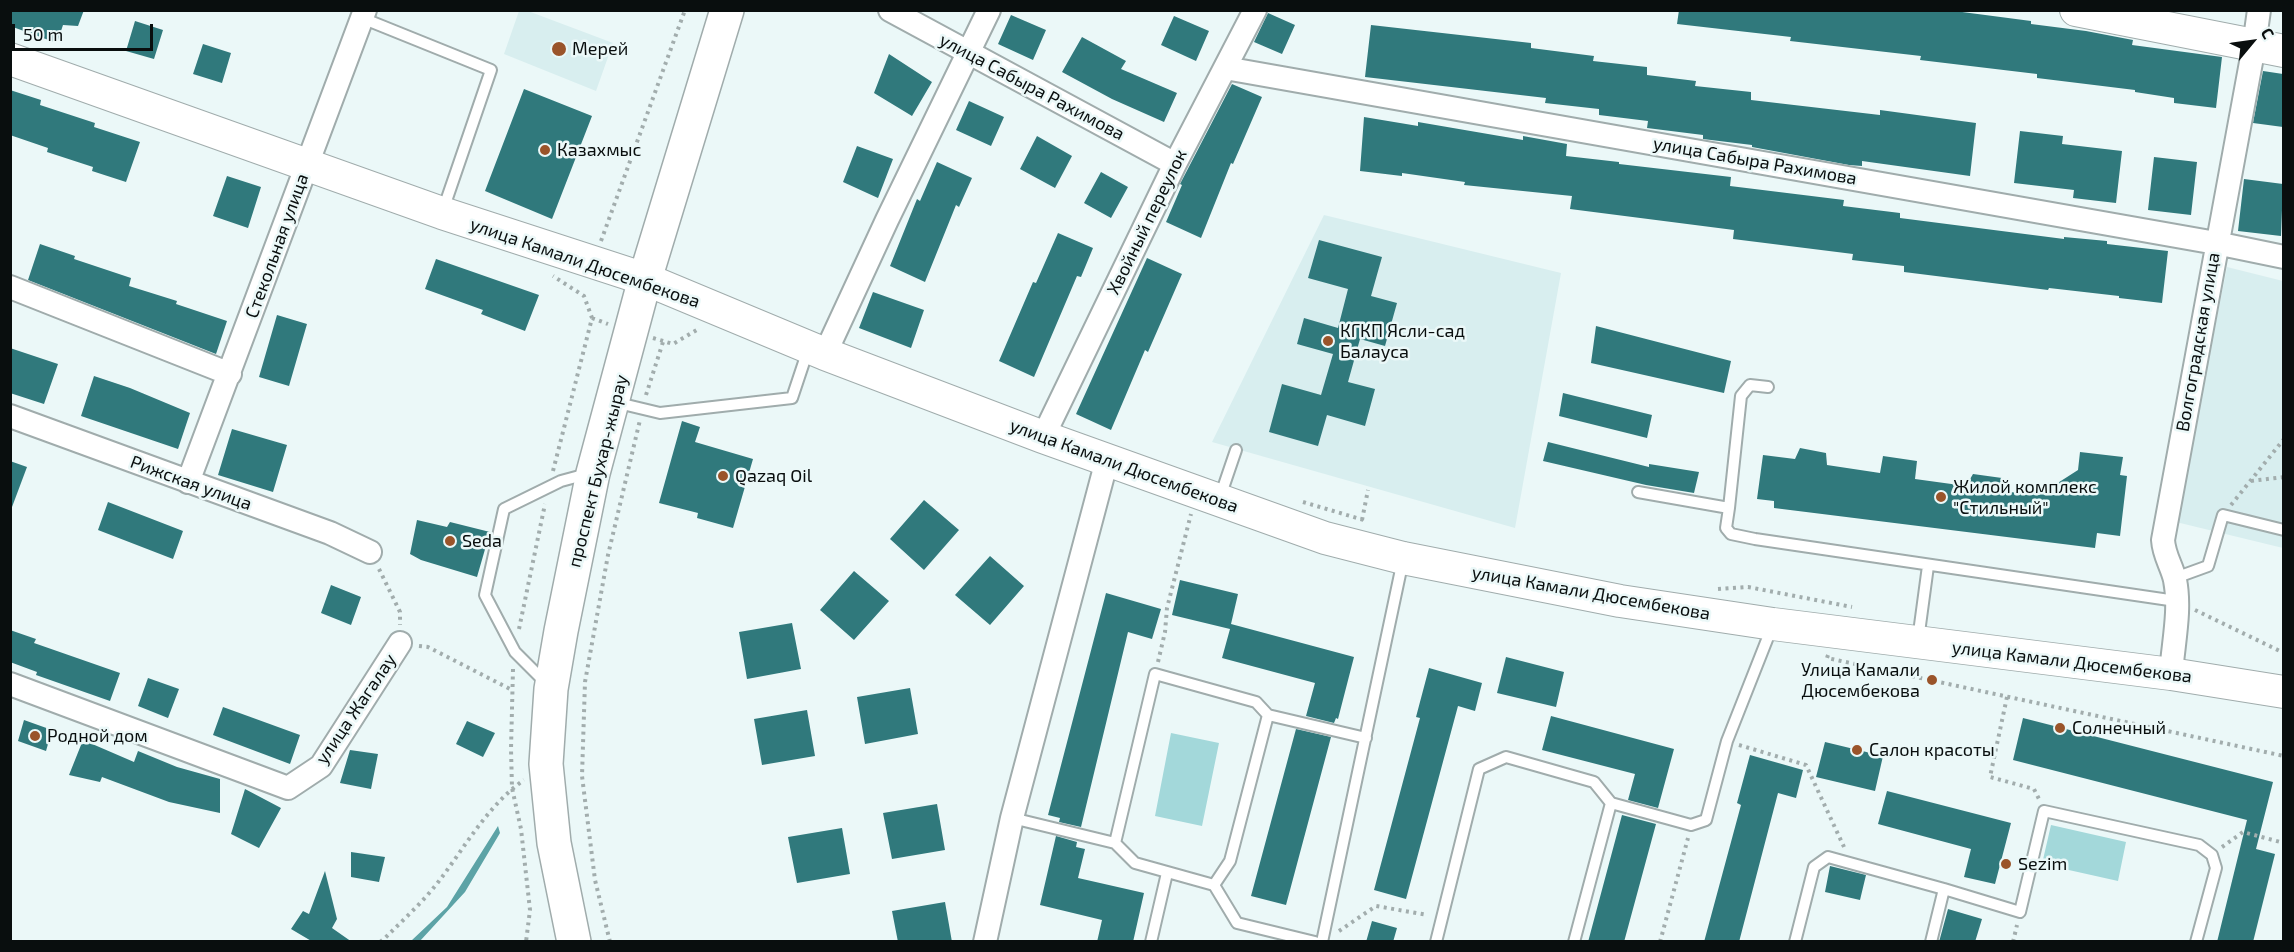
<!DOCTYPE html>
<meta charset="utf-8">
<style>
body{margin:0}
#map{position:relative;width:2294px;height:952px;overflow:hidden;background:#ebf8f8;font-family:"Exo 2",sans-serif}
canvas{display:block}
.frame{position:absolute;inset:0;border:12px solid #090e0e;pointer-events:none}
.north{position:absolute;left:2222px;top:12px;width:60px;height:60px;-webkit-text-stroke:4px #ebf8f8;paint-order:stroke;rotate:61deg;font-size:16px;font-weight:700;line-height:24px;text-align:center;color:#090e0e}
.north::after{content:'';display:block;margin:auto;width:21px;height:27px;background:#090e0e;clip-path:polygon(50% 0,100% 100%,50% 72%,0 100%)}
.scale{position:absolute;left:12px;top:24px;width:141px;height:27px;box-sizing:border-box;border:3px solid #090e0e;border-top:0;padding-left:8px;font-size:18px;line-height:21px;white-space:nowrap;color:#090e0e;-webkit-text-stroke:4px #ebf8f8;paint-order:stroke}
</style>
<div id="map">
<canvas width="2294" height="952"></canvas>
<div class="frame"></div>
<div class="north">С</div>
<div class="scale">50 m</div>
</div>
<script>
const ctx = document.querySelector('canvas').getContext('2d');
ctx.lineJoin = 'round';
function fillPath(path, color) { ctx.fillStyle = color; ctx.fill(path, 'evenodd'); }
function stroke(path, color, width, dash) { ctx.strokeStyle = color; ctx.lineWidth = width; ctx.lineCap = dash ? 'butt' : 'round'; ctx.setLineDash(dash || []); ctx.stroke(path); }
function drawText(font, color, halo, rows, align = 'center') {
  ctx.font = font + ' "Exo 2",sans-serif'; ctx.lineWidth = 5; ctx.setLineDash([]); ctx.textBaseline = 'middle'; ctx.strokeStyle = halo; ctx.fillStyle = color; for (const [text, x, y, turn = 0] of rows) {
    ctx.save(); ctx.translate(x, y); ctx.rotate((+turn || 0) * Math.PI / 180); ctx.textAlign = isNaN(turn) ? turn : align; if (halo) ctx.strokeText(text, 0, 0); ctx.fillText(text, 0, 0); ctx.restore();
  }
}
fillPath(new Path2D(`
 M519 11H528L613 43 596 91 504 54Z
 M1324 215 1561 273 1515 528 1212 442Z
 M2227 267 2283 281V548L2176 522Z`), '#d8eeef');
fillPath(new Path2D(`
 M1171 733 1219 743 1202 826 1155 816Z
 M2051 825 2126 842 2118 881 2042 864Z`), '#a3d8da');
fillPath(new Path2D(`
 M498 826 500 833 465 892 420 941H411L447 907Z`), '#5ca3a6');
fillPath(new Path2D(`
 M10 10H84L78 26 63 25 57 43 10 26Z
 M1679 10H1947L2031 21V24L2086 31 2133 40 2132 45 2222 57 2216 108 2174 103V98L2135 92V90L2037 78V74L1920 60 1921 56 1790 41 1791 37 1677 24Z
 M1268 13 1295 25 1282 54 1254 42Z
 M1011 15 1046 30 1033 60 998 44Z
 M1174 16 1209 31 1196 61 1161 45Z
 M135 21 163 30 154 59 126 51Z
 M1371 25 1531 43V48L1594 56 1593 61 1647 67V75L1696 81 1695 86 1751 92V100L1880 115V110L1976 123 1970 176 1862 161V166L1849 165 1752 147V145L1703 139V135L1647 128 1648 121 1599 115V109L1545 103 1546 98 1365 77Z
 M1082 37 1126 61 1121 69 1177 93 1164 122 1112 99 1062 72Z
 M203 44 231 53 222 83 193 74Z
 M889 54 932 82 912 116 874 93Z
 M2263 71 2283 74V127L2253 123Z
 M1232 84 1262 97 1233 164 1231 163 1201 238 1166 222 1182 185 1180 184Z
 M524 89 592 116 552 219 485 191Z
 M10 90 41 100 40 105 95 123 94 127 140 142 126 182 92 171 93 167 47 152 48 148 10 135Z
 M969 101 1004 117 991 146 956 130Z
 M1364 117 1418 126V122L1523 140V136L1567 144 1566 156 1619 162V164L1731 177 1730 186 1844 200 1843 206 1900 213V218L2064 239V237L2107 241V244L2168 251 2162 303 2119 298V296L2049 288 2048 290 1904 272V266L1852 260 1853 254 1733 239 1734 230 1570 209 1572 196 1464 185 1465 182 1402 173V176L1360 171Z
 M2020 131 2063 136 2062 144 2122 151 2116 203 2073 198 2074 190 2014 183Z
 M1037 136 1072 156 1055 188 1020 169Z
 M857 146 893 159 878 198 843 182Z
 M2154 157 2197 162 2191 215 2148 210Z
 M937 162 972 178 959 207 956 205 925 282 890 266 917 199 920 201Z
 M1101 172 1128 187 1111 218 1084 203Z
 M227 176 261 187 248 228 213 216Z
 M2244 179 2283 184 2281 236 2238 231Z
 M1058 233 1093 248 1081 277 1077 276 1034 377 999 361 1033 282 1036 283Z
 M1319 240 1382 257 1371 296 1397 303 1385 346 1360 339 1348 382 1375 389 1365 426 1327 415 1318 446 1269 432 1282 384 1321 395 1333 354 1297 344 1304 318 1338 328 1348 289 1308 278Z
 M40 244 75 256 74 259 131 278 129 286 177 301 176 304 227 321 216 354 28 280Z
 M1147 258 1182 274 1148 352 1145 350 1111 430 1076 414Z
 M436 259 539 295 525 331 481 314 483 310 425 289Z
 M873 292 924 310 911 348 859 328Z
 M277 315 307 324 289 386 259 377Z
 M1596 326 1731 361 1724 393 1591 363Z
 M10 348 58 364 44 404 10 393Z
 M94 376 130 388 190 413 178 449 81 416Z
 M1563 393 1652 415 1647 438 1559 416Z
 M682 421 700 427 695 442 753 459 733 528 697 518 698 513 659 503Z
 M232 429 287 445 273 492 218 475Z
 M1548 442 1649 467V464L1699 472 1694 493 1646 485 1543 461Z
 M1800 448 1826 453 1827 465 1880 473 1883 456 1917 461 1915 479 1966 486 1973 474 2002 478 2000 491 2039 495 2078 470 2080 452 2123 457 2120 475 2127 476 2120 536 2097 533 2095 548 1774 508V501L1757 499 1763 455 1795 459Z
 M10 461 27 467 12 507H10Z
 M924 500 959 530 924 570 890 539Z
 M108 502 183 531 173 559 98 530Z
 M417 520 447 527 450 522 490 532 477 577 421 560 410 554Z
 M990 556 1024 586 990 625 955 595Z
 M854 571 889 601 854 640 820 610Z
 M1180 580 1238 594 1231 624 1354 657 1338 719 1336 718 1334 723 1306 716 1315 683 1222 658 1230 629 1172 615Z
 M331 585 361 597 351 625 321 613Z
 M1106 593 1161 609 1152 639 1128 632 1081 827 1059 822 1060 818 1048 815Z
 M792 623 801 669 747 679 739 632Z
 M10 630 36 639 34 643 120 673 110 701 36 675 37 672 10 662Z
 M1506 657 1564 672 1556 707 1497 693Z
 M1429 668 1482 683 1475 711 1458 706 1406 899 1374 890 1420 718 1416 717Z
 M148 678 179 689 168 718 138 706Z
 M910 688 918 734 865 744 857 697Z
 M223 707 300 735 290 764 213 735Z
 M807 710 815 756 762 765 754 719Z
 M1551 716 1674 749 1658 808 1628 800 1635 774 1542 750Z
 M2023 718 2273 782 2256 849 2275 854 2253 942H2217L2247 820 2013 760Z
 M24 720 52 730 46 751 18 741Z
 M467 721 495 733 483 757 456 744Z
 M1296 729 1331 737 1286 905 1251 896Z
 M83 740 134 762 138 751 177 767 220 779V813L169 802 102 777 100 782 69 775Z
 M1825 742 1883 756 1875 791 1816 777Z
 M350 750 378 754 371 789 340 783Z
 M1750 755 1803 770 1796 798 1778 793 1739 942H1704L1741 805 1737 803Z
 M245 789 281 808 259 848 231 834Z
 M1887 791 2011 823 1995 884 1964 877 1971 849 1878 824Z
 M937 804 945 850 892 859 883 813Z
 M1622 815 1656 824 1624 942H1588Z
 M842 828 850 874 797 883 788 837Z
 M1056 836 1077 842 1076 847 1085 849 1078 878 1144 893 1133 942H1097L1102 920 1040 905Z
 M351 852 385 857 379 882 351 877Z
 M1830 866 1866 875 1860 900 1825 892Z
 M325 871 337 919 332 928 352 942H313L291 929 303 911 309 914Z
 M945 902 952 942H898L892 911Z
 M1948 909 1982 919 1975 942H1939Z
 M1372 921 1397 928 1393 942H1366Z`), '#30797c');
const lane = new Path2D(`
 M362 18 491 70 443 210
 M614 402 660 413 792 398 808 350
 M1638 492 1729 508 1726 528 1731 534 1755 539 2176 601
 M1220 497 1236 450
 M1729 508 1741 396 1750 385 1768 387
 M2175 578 2208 566 2223 515 2284 530
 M1918 640 1928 566
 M546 683 515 652 485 595 504 509 561 481 587 474
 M1268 715 1230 861 1214 885 1135 863 1115 843 1155 674 1256 702 1268 715 1366 738
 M1611 803 1691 825 1706 820 1727 741 1772 627
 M1012 818 1115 843
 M1214 885 1237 923 1315 942
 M1944 889 2020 912 2044 811 2199 845 2212 855 2216 868 2196 942
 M1151 942 1167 873
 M1322 942 1403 560
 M1436 942 1479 769 1506 757 1594 782 1611 803 1574 942
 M1795 942 1814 867 1828 857 1944 889 1931 942`);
const street = new Path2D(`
 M890 10 1175 164
 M1225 68 2216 243 2284 257
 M10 287 230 374
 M825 354 887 220 989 10
 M10 416 330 533 370 552
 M1043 437 1175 164 1255 10
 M188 482 365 10
 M2171 674C2173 644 2181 610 2175 580 2172 566 2164 556 2163 540L2254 46 2259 10
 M10 684 288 788 321 766 400 643
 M985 942 1012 818 1107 460`);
const secondary = new Path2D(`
 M2076 10 2284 51
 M10 59 442 213 645 279 825 354 1043 437 1325 538 1403 558 1620 601 1773 624 2171 674 2284 692`);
const primary = new Path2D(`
 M574 942 554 843 546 764 551 689 561 631 593 473 645 279 727 10`);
stroke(lane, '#a0acac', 14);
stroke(street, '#a0acac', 26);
stroke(secondary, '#a0acac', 34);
stroke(primary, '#a0acac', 36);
stroke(new Path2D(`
 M601 241 685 10
 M592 318 608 324
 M653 338 673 344 700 328
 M646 395 663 342
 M553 471 592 318 584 296 553 276
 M2251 481 2284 477
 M1303 502 1367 521
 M2231 505 2284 439
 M1362 520 1368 490
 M379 569 400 612V625
 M1718 589 1748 587 1852 607
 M2195 610 2284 653
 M519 629 545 504
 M419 646 428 647 512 690
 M1828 655 1827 658 2284 756
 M1158 662 1165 632 1167 608 1191 514
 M513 669 511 749 512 788 521 829 530 910 526 942
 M2007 697 1990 777 2034 789 2039 799
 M1739 745 1806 765 1844 847
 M2222 847 2243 832 2284 843
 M1339 931 1376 906 1428 915
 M380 942 385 938C403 920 423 902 439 881 465 847 488 805 524 780
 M610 942 595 880 582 776 585 682 608 555 640 420
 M1660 942 1688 838
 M2013 942 2017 925`), '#a2adad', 4, [3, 4.5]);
stroke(lane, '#fff', 10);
stroke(street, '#fff', 22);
stroke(secondary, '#fff', 32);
stroke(primary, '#fff', 33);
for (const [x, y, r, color] of [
 [559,49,8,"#9a542a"],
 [545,150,6,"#9a542a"],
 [1328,341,6,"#9a542a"],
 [723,476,6,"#9a542a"],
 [1941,497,6,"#9a542a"],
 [450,541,6,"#9a542a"],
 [1932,680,6,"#9a542a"],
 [2060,728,6,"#9a542a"],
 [35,736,6,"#9a542a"],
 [1857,750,6,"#9a542a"],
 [2006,864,6,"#9a542a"]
]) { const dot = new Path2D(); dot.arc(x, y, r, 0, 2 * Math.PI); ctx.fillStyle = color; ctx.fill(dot); stroke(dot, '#ebf8f8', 2); }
drawText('18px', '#090e0e', '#ebf8f8', [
 ["Мерей",572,49],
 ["Казахмыс",557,150],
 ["КГКП Ясли-сад",1340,331],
 ["Балауса",1340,352],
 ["Qazaq Oil",735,476],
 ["Жилой комплекс",1953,487],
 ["\"Стильный\"",1953,508],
 ["Seda",462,541],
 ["Улица Камали",1920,670,"right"],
 ["Дюсембекова",1920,691,"right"],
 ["Солнечный",2072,728],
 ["Родной дом",47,736],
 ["Салон красоты",1869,750],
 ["Sezim",2018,864]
], 'left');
drawText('18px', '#090e0e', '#ebf8f8', [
 ["улица Сабыра Рахимова",1032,87,28],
 ["улица Сабыра Рахимова",1755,161,10],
 ["Хвойный переулок",1147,222,-64],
 ["Стекольная улица",277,246,-70],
 ["улица Камали Дюсембекова",585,263,19],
 ["Волгоградская улица",2198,342,-80],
 ["улица Камали Дюсембекова",1124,466,20],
 ["проспект Бухар-жырау",598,471,-76],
 ["Рижская улица",191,483,20],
 ["улица Камали Дюсембекова",1591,593,10],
 ["улица Камали Дюсембекова",2072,662,7],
 ["улица Жагалау",356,709,-56]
]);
</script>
